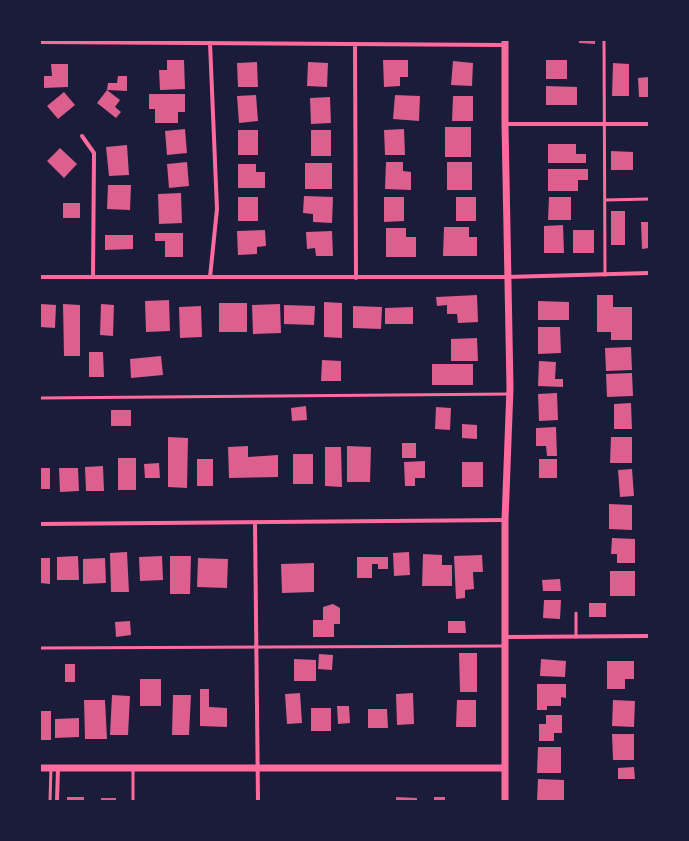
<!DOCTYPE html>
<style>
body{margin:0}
#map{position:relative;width:689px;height:841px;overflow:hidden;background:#1b1b3a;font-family:Poppins,sans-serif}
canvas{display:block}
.frame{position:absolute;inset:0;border:41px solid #1b1b3a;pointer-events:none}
</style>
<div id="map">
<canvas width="689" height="841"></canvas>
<div class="frame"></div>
</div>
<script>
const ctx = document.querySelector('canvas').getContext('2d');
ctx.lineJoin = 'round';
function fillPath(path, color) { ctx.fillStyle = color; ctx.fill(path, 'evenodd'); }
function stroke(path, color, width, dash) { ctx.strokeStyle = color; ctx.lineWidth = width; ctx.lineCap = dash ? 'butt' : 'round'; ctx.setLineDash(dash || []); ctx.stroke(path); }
fillPath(new Path2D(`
 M579 40H595V44L579 43Z
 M167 60H184L185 89 160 90 159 70H167Z
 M383 60H408V77H400V86L384 87Z
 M546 60H567V79H546Z
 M453 61 473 63 472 86 451 85Z
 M257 62 258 87H238L237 63Z
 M308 62 328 63 327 87 307 86Z
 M613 63 629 64V96H612Z
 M51 64H68V87L44 88V76H52Z
 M118 76H127V91L107 90 108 83H117Z
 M649 77V97H639L638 78Z
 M546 86 577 87V105H546Z
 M107 90 120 100 115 107 121 112 116 118 97 103Z
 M64 92 75 105 58 119 47 106Z
 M149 94H185V112H178V123H155V109H149Z
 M256 95 258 121 239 123 237 96Z
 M395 95 420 96 419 121 393 119Z
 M453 96H473V121H452Z
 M330 97 331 123 311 124 310 98Z
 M445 127H471V157H445Z
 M185 129 187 153 167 155 165 131Z
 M404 129 405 155H385L384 130Z
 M238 130H258V155H238Z
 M311 130H331V156H311Z
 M548 144H576V154H586V163H548Z
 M127 145 129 175 109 176 106 147Z
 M60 148 77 164 64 178 47 161Z
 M611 151 633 152V170H611Z
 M187 162 189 186 169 188 167 164Z
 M386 162H403V171L411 172V190L385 189Z
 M447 162H472V190H447Z
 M305 163H332V189H305Z
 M238 164H256V172H265V188H238Z
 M548 169H588V180H578V191H548Z
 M108 185H131L130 210 107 209Z
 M181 193 182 223 159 224 158 194Z
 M304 196 333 197 332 223 313 222V214L303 213Z
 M238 197H258V221H238Z
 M384 197H404V221L384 222Z
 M456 197H476V221H456Z
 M549 197H571V220H548Z
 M63 203H80V218H63Z
 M611 211H625V245H611Z
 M641 222H649V248L642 249Z
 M563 225 564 253H544V226Z
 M444 227H469V237H477V256H443Z
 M386 228H406V237H416V257H386Z
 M265 230 266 246 257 247V254L238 255 237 231Z
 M573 230H594V253H573Z
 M332 231 333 256H316L315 248 307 249 306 232Z
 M155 233H183V257H165V241H155Z
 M105 235H133V249L105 250Z
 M477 295 478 322 458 323 457 314H447V305L437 306 436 297Z
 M597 295H613V307H632V340H611V332H597Z
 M169 300 170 331 146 332 145 301Z
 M538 301 569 302V320H538Z
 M324 302 342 303V338L324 337Z
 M219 303H247V332H219Z
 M41 304 56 305 55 328 40 327Z
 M63 304 80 305V356H64Z
 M101 304 114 305 113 336 100 335Z
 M280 304 281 333 253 334 252 305Z
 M284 305 315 306 314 325 284 324Z
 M201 306 202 337 180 338 179 307Z
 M353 306 382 307 381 329 353 328Z
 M413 307V324H385V308Z
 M538 327H560L561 353 538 354Z
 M477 338 478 361H451V339Z
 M631 347 632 370 606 371 605 348Z
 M89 352H103L104 377H89Z
 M161 356 163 375 131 378 130 359Z
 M322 360 341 361V381H321Z
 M539 361 556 362 555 379H563V387L538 386Z
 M432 364H473V385H432Z
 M632 373 633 396 607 397 606 374Z
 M557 393 558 420 539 421 538 394Z
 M631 403 632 429H614V404Z
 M306 406 307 420 292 421 291 408Z
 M436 407 451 408 450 430 435 429Z
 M111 410H131V426H111Z
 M462 424 477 425V439L462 438Z
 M556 427 557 456H547L546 446H536V428Z
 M168 437 188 438 187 488 168 487Z
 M611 437H632V463H610Z
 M402 443H416V458H402Z
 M248 446V457L278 455V477L229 478 228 447Z
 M347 446 371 447 370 482H347Z
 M325 447H341L342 487 325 486Z
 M293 454H313V484H293Z
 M118 458H136V490H118Z
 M197 459H213V486H197Z
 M539 459H557V478H539Z
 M425 461V478H415V486H405L404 462Z
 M462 462H483V487H462Z
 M159 463 160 478H145L144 464Z
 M103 466 104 491H86L85 467Z
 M40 468H50V489H40Z
 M59 468H78L79 491 60 492Z
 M632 469 634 496 620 497 618 470Z
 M609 504 632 505V530L609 529Z
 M612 538 635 539V563H617V554H611Z
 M127 552 129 592H111L110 553Z
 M409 552 410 575 394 576 393 553Z
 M423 554 442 555V565H452V586H422Z
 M482 555 483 572H473L474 589 465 590V598L456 599 454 556Z
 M78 556 79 580H57V557Z
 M162 556 163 580 140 581 139 557Z
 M170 556H191L190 594H170Z
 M357 557H388V569H378V564H372V578H357Z
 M40 558H50V584L40 583Z
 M105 558 106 583 83 584V559Z
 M198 558 228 559 227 588 197 587Z
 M314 563V592L282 593 281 564Z
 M610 571H635V596H610Z
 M560 579 561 591H543L542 580Z
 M544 600H561L560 619 543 618Z
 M589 603H606V617H589Z
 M333 604 340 608V624H334V637H313V620H323V607Z
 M130 621 131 635 116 637 115 622Z
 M448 621H465L466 633H448Z
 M459 653H477V692H460Z
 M319 654 333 655 332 670 318 669Z
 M294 659 316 660V681H294Z
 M541 659 566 661 565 677 540 676Z
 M607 661H634V679H625V689H607Z
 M65 664H75V682H65Z
 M140 679H161V706H140Z
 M537 684H566V698L561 697V706H547V710H537Z
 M200 689H209V707L227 708V727L200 726Z
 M300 693 302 723 287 724 285 694Z
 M413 693 414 724 397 725 396 694Z
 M112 695 130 696 128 735H110Z
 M173 695H191L189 735H172Z
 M84 700H105L107 739H85Z
 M457 700H476V727H456Z
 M613 700 635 701 634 727 612 726Z
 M337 706H349L350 723 338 724Z
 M311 708H331V731H311Z
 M368 709H387L388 728H368Z
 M40 711H51V740H40Z
 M546 715H562V733H554V741H539V724H546Z
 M79 718V737L55 738V719Z
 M612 734H634V760H613Z
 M538 747H561V773H537Z
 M634 767 635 779H618V768Z
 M538 779 564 780V801H537Z
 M67 797H84V801H67Z
 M396 797 417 798V801H396Z
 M434 797H445V801H434Z
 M101 798H116V801H101Z`), '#dd5f8e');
stroke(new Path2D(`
 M604 40 605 275
 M605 200 649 199
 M40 398 510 394
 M576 613V637
 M40 648 504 646
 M133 769V801
 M50 801 51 768`), '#ff6b9d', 3);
stroke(new Path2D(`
 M40 42 505 45
 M210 43 217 209 210 277
 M355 44 356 278
 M505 124H649
 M82 136 94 153 93 277
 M40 277H507L649 273
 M255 523 258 801
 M40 524 505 520
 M506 637 649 636
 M57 801 58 768`), '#ff6b9d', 4);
stroke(new Path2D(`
 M40 768H505
 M505 801V520L510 388 505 124V40`), '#ff6b9d', 7);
</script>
